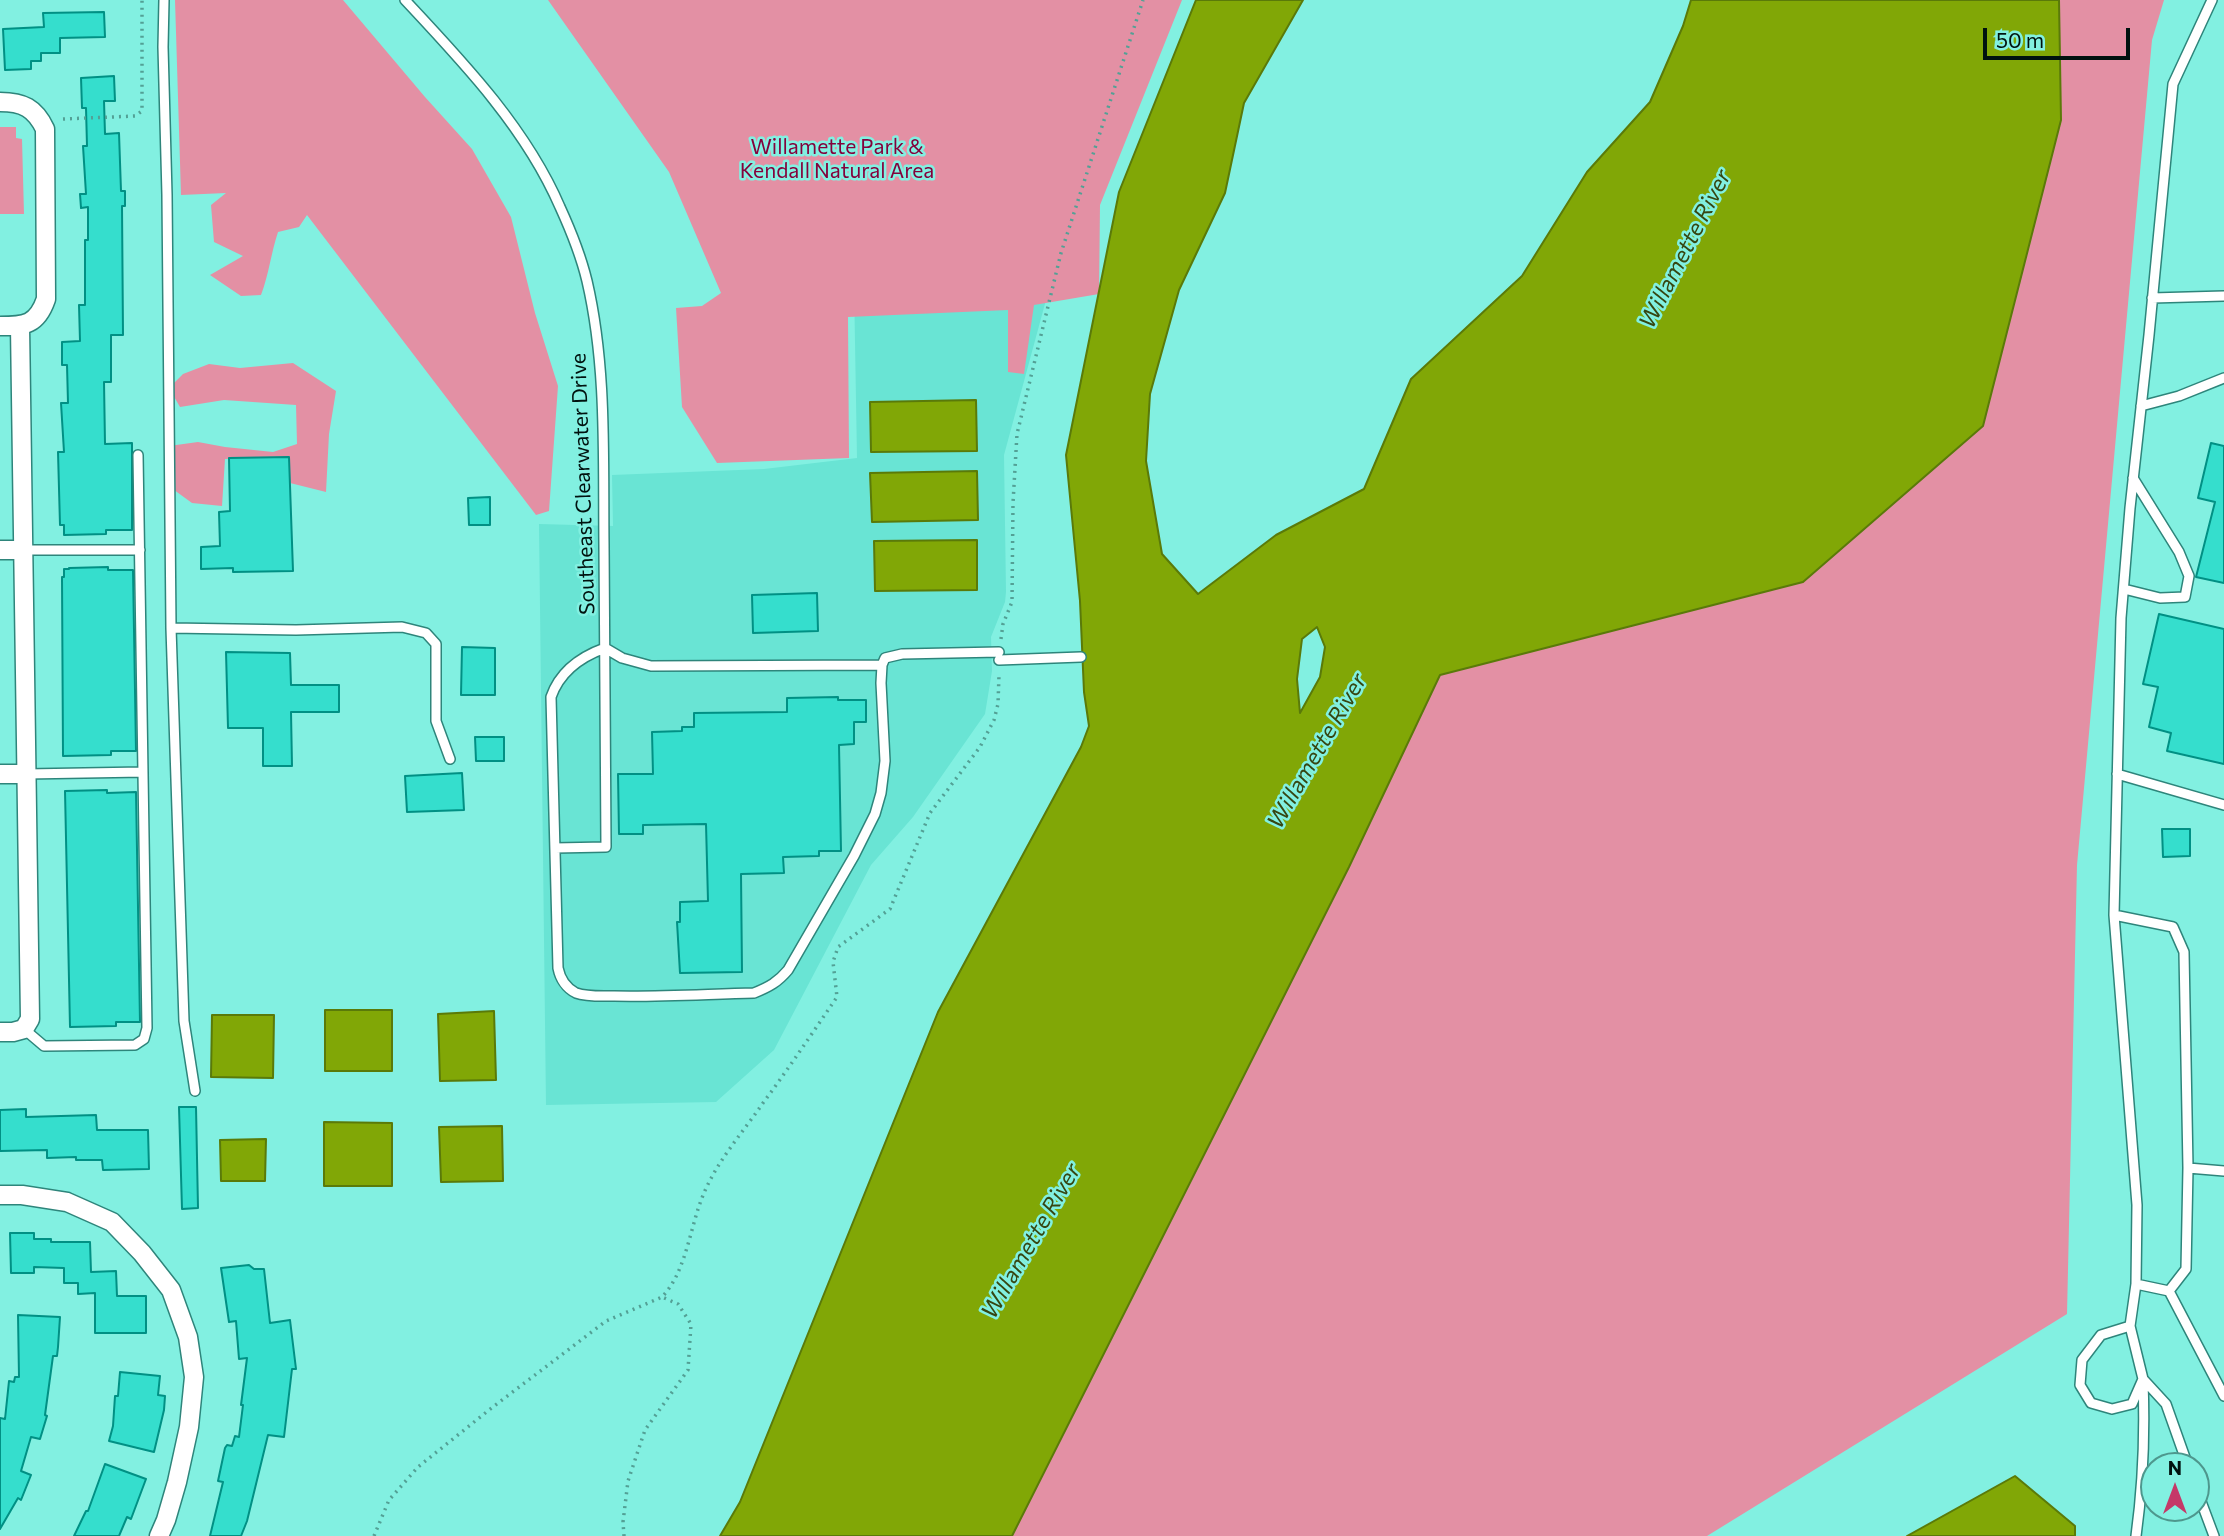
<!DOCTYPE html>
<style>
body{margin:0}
#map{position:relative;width:2224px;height:1536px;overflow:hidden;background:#82f0e1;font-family:Commissioner,sans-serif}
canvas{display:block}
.north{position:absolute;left:2140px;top:1452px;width:70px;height:70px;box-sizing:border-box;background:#82f0e1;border:2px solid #4e978d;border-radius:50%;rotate:0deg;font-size:19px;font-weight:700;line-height:28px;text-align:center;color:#00120f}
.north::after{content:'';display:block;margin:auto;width:24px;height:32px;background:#c53868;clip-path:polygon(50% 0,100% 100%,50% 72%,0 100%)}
.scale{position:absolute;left:1983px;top:28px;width:147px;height:32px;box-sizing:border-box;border:4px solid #00120f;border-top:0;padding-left:9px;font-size:21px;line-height:24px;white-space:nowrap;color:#00120f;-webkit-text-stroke:5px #82f0e1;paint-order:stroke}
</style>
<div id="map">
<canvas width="2224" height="1536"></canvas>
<div class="north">N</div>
<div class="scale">50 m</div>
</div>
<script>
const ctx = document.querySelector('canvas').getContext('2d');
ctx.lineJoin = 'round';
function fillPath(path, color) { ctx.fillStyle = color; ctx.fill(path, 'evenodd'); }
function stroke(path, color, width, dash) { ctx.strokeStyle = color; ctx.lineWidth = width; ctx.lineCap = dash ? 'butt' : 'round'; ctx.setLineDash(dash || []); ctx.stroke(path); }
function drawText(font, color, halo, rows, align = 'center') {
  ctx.font = font + ' Commissioner,sans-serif'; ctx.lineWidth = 5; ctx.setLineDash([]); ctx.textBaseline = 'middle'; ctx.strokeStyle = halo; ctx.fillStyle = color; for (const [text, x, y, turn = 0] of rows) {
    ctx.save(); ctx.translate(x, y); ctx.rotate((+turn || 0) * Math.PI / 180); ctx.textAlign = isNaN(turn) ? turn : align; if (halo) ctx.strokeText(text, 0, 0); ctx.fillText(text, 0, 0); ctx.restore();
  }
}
fillPath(new Path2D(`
 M854 284 1046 300 1004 455 1006 592 1005 602 991 637 992 671 985 714 913 817 871 865 774 1050 716 1102 546 1105 539 524 613 526 612 475 764 469 857 458Z`), '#69e4d4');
fillPath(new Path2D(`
 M175 0H343L425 97 472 149 511 217 535 313 558 386 549 511 536 515 307 215 299 227 278 232C271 253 269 274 261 295L241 296 210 275 243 256 214 242 211 205 226 193 181 195Z
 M548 0H1182L1100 205 1099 294 1034 305 1024 374 1008 372V310L848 317 849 458 717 463 682 407 676 308 702 306 721 293 669 172Z
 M2059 0H2164L2152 40 2077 865 2067 1314 1707 1536H1012L1349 867 1440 675 1803 582 2061 120Z
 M0 127H16V138L22 139 24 214H0Z
 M293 363 336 391 329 434 326 492 290 483 289 457 225 459 222 506 192 503 170 487 169 446 198 442 225 447 273 452 297 444 296 405 224 400 180 407 169 388 183 374 209 364 240 368Z`), '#e390a4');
const water = new Path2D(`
 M1196 0H1303L1244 103 1225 193 1179 290 1150 394 1146 461 1162 554 1198 594 1276 535 1364 489 1411 379 1522 276 1587 172 1650 102 1683 26 1691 0H2059L2061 120 1983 426 1803 582 1440 675 1349 867 1012 1536H720L740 1502 938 1012 1081 747 1089 726 1084 692 1080 601 1066 455 1119 192ZM1317 627 1325 647 1320 677 1300 713 1297 679 1302 639Z
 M976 400 977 451 871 452 870 402Z
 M977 471 978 520 872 522 870 473Z
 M977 540V590L875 591 874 541Z
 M325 1010H392V1071H325Z
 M494 1011 496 1080 440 1081 438 1014Z
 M212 1015H274L273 1078 211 1077Z
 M324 1122 392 1123V1186H324Z
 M502 1126 503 1181 441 1182 439 1127Z
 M266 1139 265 1181H221L220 1140Z
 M2015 1476 2075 1526V1536H1907Z`);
fillPath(water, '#81a706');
stroke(water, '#5a7a09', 2);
const building = new Path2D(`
 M104 12 105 37 60 38V53H41V61H31V69L5 70 3 29 44 27 43 13Z
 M114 76 115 101H104L105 134 119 133 121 191H125V206H122L123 335H111V382H104L105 444 132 443V530H106V534L64 535V525H60L58 452H64L61 403H68L67 365H62V342L80 341 79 305H85V240H88V207L81 208 80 194H86L83 146H87L86 108H82L81 78Z
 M2211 443 2224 446V583L2196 577 2215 502 2198 498Z
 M289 457 293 571 233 572V568L201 569V547L220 546 219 512 230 511 229 458Z
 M490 497V525H469L468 498Z
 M108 567V570H133L136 751H111V755L63 756 62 577H64V569H69V568Z
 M817 593 818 631 753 633 752 595Z
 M2159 614 2224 629V764L2167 751 2171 733 2149 727 2158 687 2143 684Z
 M462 647 495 648V695H461Z
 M226 652 290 653 291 685H339V712H291L292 766H263V728H228Z
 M838 697V700H866V722H854V744L839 745 841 851H819V856L783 857 784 873 741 874 742 972 680 973 677 922H680V902L708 901 706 824 643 825V834H619L618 774H653L652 732 682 731V727H694V713L787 712V698Z
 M475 737H504V761H476Z
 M462 773 464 810 407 812 405 776Z
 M107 790V793L136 792 140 1022H116V1026L70 1027 65 791Z
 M2162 829H2190V856L2163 857Z
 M179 1107H196L198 1208 182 1209Z
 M26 1109V1117L96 1115 97 1130H148L149 1169 103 1170 102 1160H76V1157L47 1158V1150L0 1151V1110Z
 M10 1233H34V1239H51V1242H90L91 1272 116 1271 117 1296H146V1333H95V1293L78 1294V1283H64V1268L34 1267V1273H11Z
 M249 1265 254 1269H264L270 1323 290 1320 296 1369H292L284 1437 268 1435 247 1521 241 1536H210L223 1482 218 1481 225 1448 227 1445 232 1446 235 1436 239 1437 243 1405H241L247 1358 239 1359 236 1321 229 1322 221 1268Z
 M18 1315 60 1317 58 1347 57 1356H53L45 1415 47 1416 40 1439 31 1437 21 1471 31 1475 21 1500 18 1498 0 1529V1418L5 1419 9 1381 14 1382 15 1377H19Z
 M120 1372 160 1376 158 1395 165 1396 164 1410 154 1452 109 1441 113 1426 115 1396H118Z
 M105 1464 146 1479 131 1519 127 1517 119 1536H74L86 1511H88Z`);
fillPath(building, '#35decd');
stroke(building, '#019084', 2);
const lane = new Path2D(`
 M164 0 163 47 167 195 171 628 184 1021 195 1091
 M405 0C463 62 526 128 560 207 571 231 581 256 587 281 607 367 603 457 604 545 605 646 605 746 606 847L555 848
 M2152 298 2224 296
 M2141 406 2179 396 2224 378
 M23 550H140
 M2124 589 2160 598 2185 597 2189 576 2179 552 2133 478
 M171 628 296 630 402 627 426 633 436 644V721L450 759
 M605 648C580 657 560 671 551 697L558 968C560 978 566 988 576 993 587 997 602 996 614 996 661 997 708 994 754 993 769 987 778 982 788 970L854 856 875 814 881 793 885 761 881 683 882 665 885 658 902 654 999 652
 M605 648 622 658 651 666 882 665
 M999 660 1081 657
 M26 774 143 772
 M2117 774 2224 805
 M2114 915 2173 927 2184 952 2188 1168 2224 1171
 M24 1029 44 1046 135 1045 144 1039 147 1028 138 455
 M2136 1284 2169 1291 2224 1396
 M2169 1291 2186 1269 2188 1168
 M2130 1326 2101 1335 2082 1360 2080 1385 2091 1403 2112 1409 2132 1404 2143 1379 2130 1326 2136 1284 2137 1205 2114 915 2121 618 2130 508 2149 335 2173 84 2212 0
 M2143 1379 2166 1404 2188 1466
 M2196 1488 2214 1536
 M2136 1536C2143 1485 2145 1433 2143 1381`);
const street = new Path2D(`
 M0 102C23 102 35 108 45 129L46 299C37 325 25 326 0 326
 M0 550H23
 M0 774H26
 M0 1032H13L24 1029 30 1019 20 326
 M0 1195H22L67 1202 112 1222 142 1253 171 1290 188 1337 194 1377 189 1427 177 1482 166 1520 159 1536`);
stroke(lane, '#2e857b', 12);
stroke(street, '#2e857b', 21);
stroke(new Path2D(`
 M63 119 135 116 142 111V0
 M1001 639 1003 624 1012 602 1013 503 1017 434 1061 253 1143 0
 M374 1536 389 1500 418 1467 489 1410 606 1321 662 1297C687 1271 690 1225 704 1193 718 1160 743 1132 763 1103 789 1068 813 1032 837 997L833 962 838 947 890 909 930 813 980 747 994 720 998 704 999 675
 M624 1536 623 1522 628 1481 645 1430 688 1370 691 1324 678 1304 662 1297`), '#53a095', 3.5, [2, 5]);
stroke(lane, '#fff', 9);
stroke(street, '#fff', 18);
drawText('21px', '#84013b', '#82f0e1', [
 ["Willamette Park &",837,147],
 ["Kendall Natural Area",837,171]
]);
drawText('21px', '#00120f', '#82f0e1', [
 ["Southeast Clearwater Drive",583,484,-92]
]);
drawText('italic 23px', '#364611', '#82f0e1', [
 ["Willamette River",1685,249,-63],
 ["Willamette River",1317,751,-60],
 ["Willamette River",1031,1241,-60]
]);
</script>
